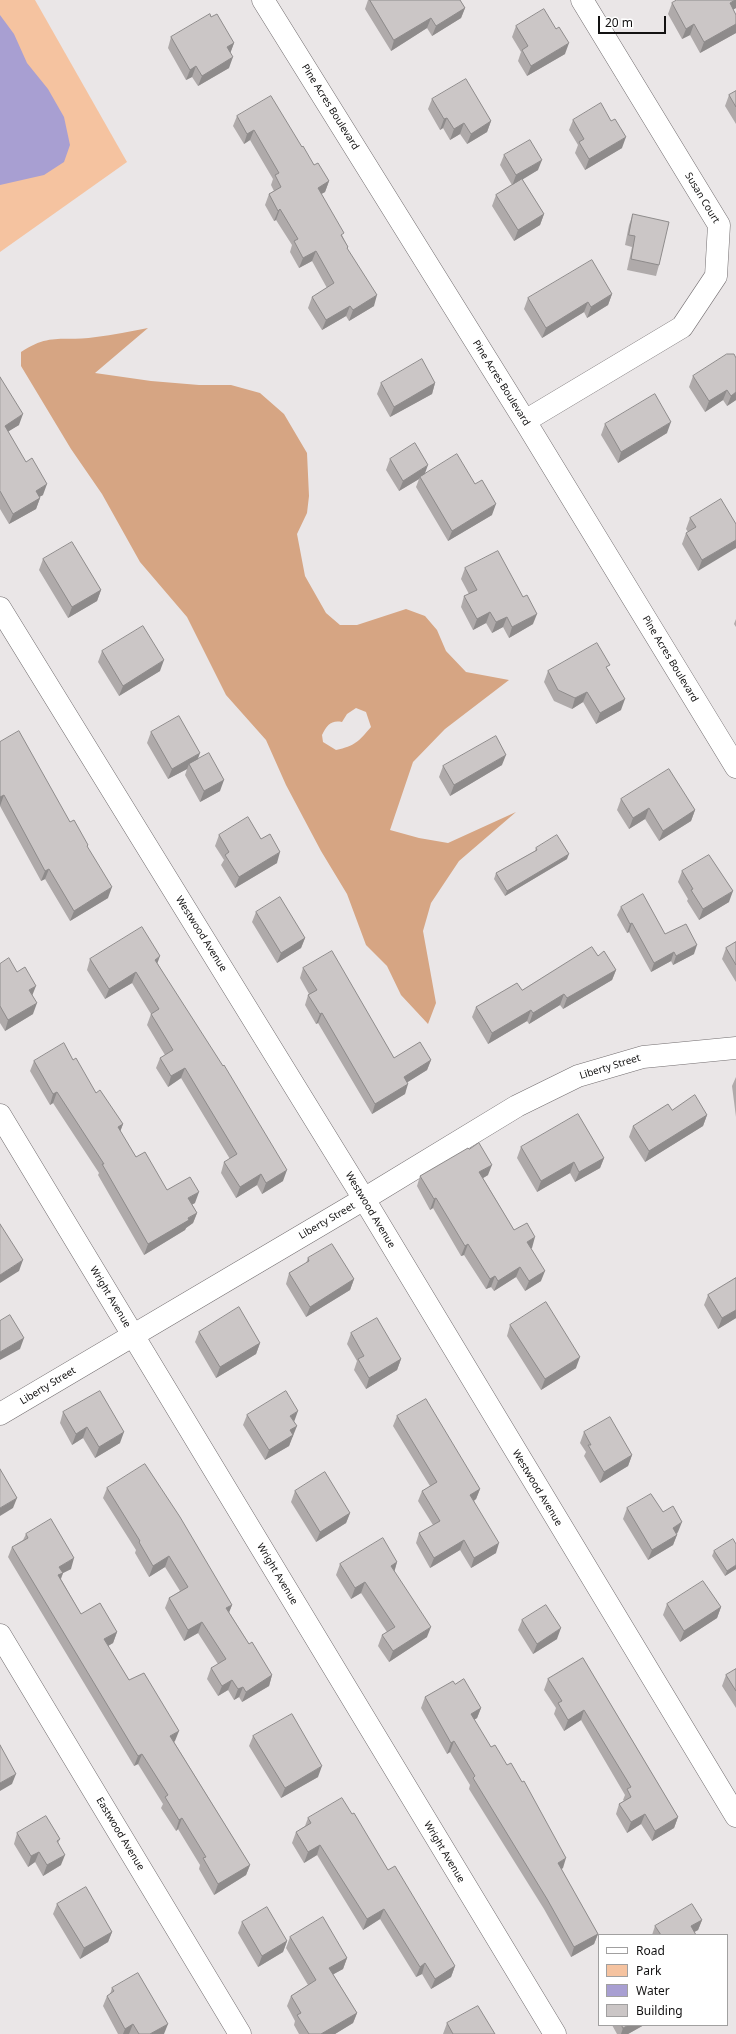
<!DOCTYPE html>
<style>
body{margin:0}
#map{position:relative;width:736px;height:2034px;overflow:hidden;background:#eae6e7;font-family:"Noto Sans",sans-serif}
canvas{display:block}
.legend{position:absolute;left:598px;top:1934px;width:130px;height:92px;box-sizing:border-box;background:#fff;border:1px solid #a1a0a0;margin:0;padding:5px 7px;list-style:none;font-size:12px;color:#131212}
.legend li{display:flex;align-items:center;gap:8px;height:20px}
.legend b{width:20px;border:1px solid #a1a0a0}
.scale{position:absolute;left:598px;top:16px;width:68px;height:18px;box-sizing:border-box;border:2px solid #131212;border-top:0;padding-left:5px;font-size:12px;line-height:14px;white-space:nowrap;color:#131212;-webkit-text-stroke:3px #fff;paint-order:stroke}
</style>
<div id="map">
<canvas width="736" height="2034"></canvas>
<ul class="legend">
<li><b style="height:5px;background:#fff"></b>Road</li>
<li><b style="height:11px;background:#f5c3a0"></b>Park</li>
<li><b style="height:11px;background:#a89fd2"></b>Water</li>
<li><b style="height:11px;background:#cbc6c6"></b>Building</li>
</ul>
<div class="scale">20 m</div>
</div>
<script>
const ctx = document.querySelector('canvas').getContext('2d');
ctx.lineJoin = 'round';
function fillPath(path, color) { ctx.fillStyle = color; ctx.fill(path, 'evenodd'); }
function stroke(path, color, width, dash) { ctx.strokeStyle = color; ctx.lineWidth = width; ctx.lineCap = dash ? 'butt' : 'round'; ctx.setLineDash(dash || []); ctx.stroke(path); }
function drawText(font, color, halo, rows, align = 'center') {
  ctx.font = font + ' "Noto Sans",sans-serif'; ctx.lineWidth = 3; ctx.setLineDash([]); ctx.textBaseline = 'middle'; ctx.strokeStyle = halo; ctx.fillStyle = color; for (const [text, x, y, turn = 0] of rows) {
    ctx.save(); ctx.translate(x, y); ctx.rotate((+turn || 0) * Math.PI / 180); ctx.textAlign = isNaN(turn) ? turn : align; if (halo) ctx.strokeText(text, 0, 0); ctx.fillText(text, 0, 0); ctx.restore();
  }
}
fillPath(new Path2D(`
 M0 0H35L127 162 0 252Z`), '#f5c3a0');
fillPath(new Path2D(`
 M148 328 95 373 151 381 199 385H231L260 393 284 414 307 453 309 496 307 513 297 534 305 576 326 613 340 625H357L406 609 425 616 437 630 446 651 466 672 509 680 445 729 413 762 390 830 419 838 448 843 516 812 459 861 431 903 423 931 436 1003 428 1024 401 995 387 966 366 945 347 894 321 851 286 785 266 740 226 695 187 617 140 562 102 494 71 449 21 366V352C50 332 65 342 96 337 113 335 131 331 148 328ZM356 708 366 712 371 727C359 741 355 746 336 750L323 742 322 735C327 725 331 720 342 722L347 714Z`), '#d6a583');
fillPath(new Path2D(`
 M0 15 14 34 27 63 48 89 64 117 70 145 64 162 44 175 0 185Z`), '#a89fd2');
const minor = new Path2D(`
 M263 0 525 421 736 767
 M525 421 682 327 716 276 719 225 582 0
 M0 608 364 1199 736 1816
 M0 1115 555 2034
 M0 1414 364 1199 517 1106 578 1076 643 1057 736 1048
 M0 1635 240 2034`);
stroke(minor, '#726d6f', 23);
stroke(minor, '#fff', 22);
fillPath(new Path2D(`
 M368 0H460L465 8 461 18 432 36 427 28 391 51 365 9Z
 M672 3 736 8 733 9 736 15V33L700 53 690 35 682 39 668 14Z
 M211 17 234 43 230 53 229 68 198 86 192 77 186 80 168 48 171 37Z
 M516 26 565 54 527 76 518 61 521 52 512 37Z
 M736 91V124L725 106 729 95Z
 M432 99 491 121 487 132 467 144 460 134 450 140 443 128 440 130 428 109Z
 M237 116 302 147 314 165 329 181 325 192 321 194 343 237 348 247 347 249 374 306 349 321 346 316 322 330 308 308 312 297 327 288 312 261 299 268 290 252 292 245 276 220 274 221 265 205 269 194 274 191 271 185 273 179 250 140 244 144 233 126Z
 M573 120 622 148 585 170 575 153 578 145 569 130Z
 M504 155 538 170 522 179 544 214 540 225 514 241 492 206 496 195 512 185 500 165Z
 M633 214 659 265 656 276 627 270 632 247 625 245 629 225Z
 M612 294 608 305 587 318 584 312 542 338 524 309 528 298Z
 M736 358V400L727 406 723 400 705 412 689 387 693 376Z
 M0 377 19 425 8 431 43 495 39 497 40 498 36 509 9 524 0 509Z
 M381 383H435L432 394 390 417 377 394Z
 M605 424 667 433 618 463 601 435Z
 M390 459 425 473 492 515 448 541 416 487 419 479 399 491 386 470Z
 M690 518 736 524 698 571 682 544 686 533 688 532 686 529Z
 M43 559 101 590 97 601 68 618 39 570Z
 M465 568 533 624 509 638 503 627 492 633 486 623 473 630 461 607 464 596 469 594 461 579Z
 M736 619V627L734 624Z
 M102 651 160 671 119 696 98 662Z
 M608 669 621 710 596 724 583 702 572 709 554 701 544 682 548 671Z
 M151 732 198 759 220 791 200 802 185 775 187 769 168 779 147 743Z
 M0 742 70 822 88 845 87 847 108 898 70 921 45 879 41 881 0 806Z
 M502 765 450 796 439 777 443 766Z
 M621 799 695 810 691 821 659 841 645 819 629 829 617 810Z
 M219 835 261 839 277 863 235 888 221 865 224 860 215 846Z
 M536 848 567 859 505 896 494 879 496 873 535 851Z
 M682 871 729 902 699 920 687 901 688 899 678 882Z
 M621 907 665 934 694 954 673 965 671 961 651 972 629 932 627 933 617 915Z
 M256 912 305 938 301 948 277 963 252 922Z
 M736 942V982L722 959 726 948Z
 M598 956 616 970 612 980 563 1009 560 1005 529 1024 527 1021 488 1044 472 1017 476 1007 522 990Z
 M90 959 158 964 283 1181 262 1194 257 1185 236 1198 221 1173 224 1162 230 1159 181 1078 168 1087 156 1068 160 1058 165 1055 147 1025 151 1014 132 983 105 999 87 970Z
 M0 964 32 996 33 1014 5 1031 0 1023Z
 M303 968 394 1058 431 1060 427 1070 407 1082 405 1094 372 1114 318 1023 316 1024 305 1005 308 995 309 994 300 978Z
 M73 1060 96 1093 123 1124 120 1131 136 1157 167 1190 195 1203 192 1204 197 1213 193 1223 186 1228 185 1230 144 1255 98 1175 99 1173 53 1103 50 1105 30 1071 34 1061Z
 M736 1077V1117L732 1086Z
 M672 1110 707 1115 703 1126 645 1162 629 1137 633 1126Z
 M521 1147 604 1158 600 1168 575 1182 570 1173 537 1192 517 1158Z
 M469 1149 488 1175 483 1178 514 1230 532 1248H531L541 1281 525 1291 516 1277 494 1291 491 1287 486 1289 464 1255 461 1256 433 1208 430 1210 417 1186 420 1176Z
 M308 1258 354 1279 350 1290 306 1317 286 1284 289 1273 306 1263Z
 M736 1278V1318L718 1329 704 1305 708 1295Z
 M510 1325 576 1368 541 1390 507 1336Z
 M199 1332 260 1343 256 1354 216 1378 195 1342Z
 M351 1333 401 1359 397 1370 366 1389 354 1370 357 1361 347 1344Z
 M63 1412 120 1443 95 1458 83 1438 72 1445 60 1423Z
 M247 1415 294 1422 293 1437H292L289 1446 265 1460 243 1425Z
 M397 1416 480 1489 476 1499 474 1501 496 1553 471 1568 460 1550 430 1568 416 1543 419 1533 433 1525 418 1501 422 1491 430 1486 393 1426Z
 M584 1432 632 1455 628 1466 600 1483 584 1456 586 1452 580 1443Z
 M107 1488 232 1605 229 1612 249 1644 272 1675 269 1686 242 1702 239 1697 234 1700 228 1690 218 1696 207 1679 211 1668 218 1664 198 1633 184 1641 165 1608 169 1598 180 1591 165 1567 149 1577 135 1553 136 1550 103 1498Z
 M295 1491 350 1513 346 1523 316 1542 291 1502Z
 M627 1508 663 1512 678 1532 677 1534 673 1545 648 1560 623 1519Z
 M26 1534 71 1569 63 1573 61 1579 81 1614 117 1632 113 1643 108 1646 129 1680 175 1741 174 1742 250 1865 246 1875 214 1895 199 1869 200 1865 178 1829 176 1831 161 1808 163 1804 138 1764 134 1766 8 1557 12 1547 23 1540Z
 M714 1551 736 1569 725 1576 712 1556Z
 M397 1562 394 1571 427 1637 389 1662 378 1646 382 1635 387 1632 361 1593 351 1599 336 1575 340 1564Z
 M667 1604 721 1607 717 1618 680 1642 663 1615Z
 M522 1620 557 1639 533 1654 518 1630Z
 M583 1658 678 1817 674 1828 652 1841 641 1824 627 1833 616 1814 619 1804 624 1801 623 1800 625 1795 581 1720 564 1731 554 1714 556 1708 544 1690 548 1679Z
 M736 1669V1708L722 1686 726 1675Z
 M455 1684 481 1708 477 1718 474 1720 563 1868 561 1869 598 1934 594 1944 571 1957 544 1909 469 1789 470 1785 450 1752 447 1754 421 1708 425 1697Z
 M253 1736 318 1777 281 1798 249 1746Z
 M308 1818 388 1870 455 1966 451 1977 431 1989 422 1974 416 1977 380 1919 363 1930 317 1855 304 1863 292 1843 296 1832 305 1826Z
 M17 1833 60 1839 58 1843 61 1865 43 1876 35 1862 28 1867 14 1844Z
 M57 1904 112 1932 108 1942 80 1959 53 1914Z
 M702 1920 698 1930 694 1932 696 1935H652L655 1926Z
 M242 1922 287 1941 283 1952 258 1967 238 1933Z
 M290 1937 347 1958 343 1969 333 1974 357 2013 353 2023 335 2034H299L294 2025 295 2021 287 2006 291 1996 308 1985 286 1948Z
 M112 1988 164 2034H118L103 2006 107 1996 110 1994Z
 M447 2023 495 2034H443Z
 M612 2025H644L628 2034H617Z`), '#afaaaa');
fillPath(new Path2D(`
 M735 0H736V8L726 14 730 3Z
 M465 8 461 18 432 36 436 26Z
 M431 18 427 28 391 51 394 40Z
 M694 24 690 35 682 39 686 29Z
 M736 24V33L700 53 704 42Z
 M234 43 230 54 227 47Z
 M569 43 565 54 527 76 531 66Z
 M233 57 229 68 198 86 202 76Z
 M196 66 192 77 186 80 190 70Z
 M447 118 443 128 440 130 444 119Z
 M491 121 487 132 467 144 471 134Z
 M464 123 460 134 450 140 454 129Z
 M254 130 250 140 244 144 247 134Z
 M626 137 622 148 585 170 589 159Z
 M542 160 538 170 512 186 516 175Z
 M329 181 325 192 314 198 318 188Z
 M280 209 276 220 274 221 278 211Z
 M544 214 540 225 514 241 518 230Z
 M316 251 312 261 299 268 303 258Z
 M612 294 608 305 587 318 591 307Z
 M377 295 374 306 349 321 353 310Z
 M588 302 584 312 542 338 546 328Z
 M350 306 346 316 322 330 326 320Z
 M435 383 432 394 390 417 394 407Z
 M727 390 723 400 705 412 709 401Z
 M736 392V400L727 406 731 396Z
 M23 414 19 425 1 436 5 426Z
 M671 422 667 433 618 463 621 452Z
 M428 465 424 476 420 477 419 479 399 491 403 481Z
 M47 484 43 495 32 501 36 491Z
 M40 498 36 509 9 524 13 514Z
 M496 504 492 515 448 541 452 531Z
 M736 540V548L698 571 702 560Z
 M101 590 97 601 68 618 72 607Z
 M490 612 486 623 473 630 477 619Z
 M537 614 533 624 509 638 512 627Z
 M507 617 503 627 492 633 496 622Z
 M164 660 160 671 119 696 123 686Z
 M587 692 583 702 572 709 575 698Z
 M625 699 621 710 596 724 600 713Z
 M200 753 196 764H189L187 769 168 779 172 769Z
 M506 755 502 765 450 796 454 785Z
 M224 780 220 791 200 802 204 791Z
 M4 795 0 806V797Z
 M649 808 645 819 629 829 633 818Z
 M695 810 691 821 659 841 663 831Z
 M280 852 277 863 235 888 239 877Z
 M569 854 567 859 505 896 507 891Z
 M49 869 45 879 41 881 45 871Z
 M112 887 108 898 70 921 74 911Z
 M733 891 729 902 699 920 703 909Z
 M632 923 629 932 627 933 630 924Z
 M305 938 301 948 277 963 281 953Z
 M697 945 694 954 673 965 676 956Z
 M674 952 671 961 651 972 654 963Z
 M160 956 156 967 155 960Z
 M616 970 612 980 563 1009 567 998Z
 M136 972 132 983 105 999 109 989Z
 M36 986 32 996 29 990Z
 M564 994 560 1005 529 1024 533 1013Z
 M37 1003 33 1014 5 1031 8 1020Z
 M531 1010 527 1021 488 1044 492 1033Z
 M322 1013 318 1023 316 1024 320 1014Z
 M431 1060 427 1070 400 1087 404 1077Z
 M185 1068 181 1078 168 1087 171 1076Z
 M408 1084 405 1094 372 1114 375 1104Z
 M57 1092 53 1103 50 1105 53 1094Z
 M707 1115 703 1126 645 1162 649 1151Z
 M123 1124 119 1135 118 1127Z
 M604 1158 600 1168 575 1182 579 1172Z
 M574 1162 570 1173 537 1192 541 1181Z
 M492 1165 488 1175 475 1183 479 1172Z
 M287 1170 283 1181 262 1194 266 1183Z
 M261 1174 257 1185 236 1198 240 1187Z
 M199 1192 195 1203 184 1209 188 1198Z
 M436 1198 433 1208 430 1210 434 1199Z
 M197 1213 193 1223 186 1228 185 1230 144 1255 148 1244Z
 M535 1237 532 1248 524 1252 527 1242Z
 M468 1244 464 1255 461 1256 465 1246Z
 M23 1260 19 1271 0 1283V1275Z
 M520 1267 516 1277 494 1291 498 1281Z
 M545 1271 541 1281 525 1291 529 1281Z
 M495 1276 491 1287 486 1289 490 1279Z
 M354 1279 350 1290 306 1317 310 1307Z
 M736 1310V1318L718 1329 722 1318Z
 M24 1338 20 1349 0 1360V1352Z
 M260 1343 256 1354 216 1378 220 1367Z
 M580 1357 576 1368 541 1390 545 1379Z
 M401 1359 397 1370 366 1389 369 1378Z
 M298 1411 294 1422 290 1416Z
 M297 1426 289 1446 265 1460 269 1450 290 1430Z
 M87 1427 83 1438 72 1445 76 1434Z
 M124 1432 120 1443 95 1458 99 1447Z
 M632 1455 628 1466 600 1483 604 1472Z
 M480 1489 476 1499 467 1505 470 1495Z
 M17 1498 13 1508 0 1516V1508Z
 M350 1513 346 1523 316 1542 320 1532Z
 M682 1522 678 1532 669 1538 673 1528Z
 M677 1535 673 1545 648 1560 652 1550Z
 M464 1540 460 1550 430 1568 434 1558Z
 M499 1543 496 1553 471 1568 474 1558Z
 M169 1556 165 1567 149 1577 153 1566Z
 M74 1558 71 1569 63 1573 59 1583 54 1586 59 1567Z
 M397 1562 394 1573 391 1566Z
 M736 1565V1569L725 1576 727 1571Z
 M365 1582 361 1593 351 1599 355 1588Z
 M232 1605 228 1615 226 1608Z
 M721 1607 717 1618 680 1642 684 1631Z
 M202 1622 198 1633 184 1641 188 1630Z
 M431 1627 427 1637 389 1662 393 1651Z
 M561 1628 557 1639 533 1654 537 1644Z
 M117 1632 113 1643 101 1650 104 1639Z
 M272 1675 269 1686 242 1702 246 1692Z
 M232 1680 228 1690 218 1696 222 1686Z
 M243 1687 239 1697 234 1700 238 1689Z
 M481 1708 477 1718 467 1724 471 1714Z
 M584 1710 581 1720 564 1731 568 1720Z
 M179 1731 175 1741 167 1746 170 1736Z
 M454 1741 450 1752 447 1754 451 1743Z
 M142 1754 138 1764 134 1766 138 1756Z
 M322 1766 318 1777 281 1798 285 1788Z
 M16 1774 12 1784 0 1791V1783Z
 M645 1814 641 1824 627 1833 631 1822Z
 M678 1817 674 1828 652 1841 655 1831Z
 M182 1818 178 1829 176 1831 179 1820Z
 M320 1845 317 1855 304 1863 308 1852Z
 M39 1852 35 1862 28 1867 31 1856Z
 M65 1855 61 1865 43 1876 47 1865Z
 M566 1858 563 1868 554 1873 558 1863Z
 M250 1865 246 1875 214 1895 218 1884Z
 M384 1909 380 1919 363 1930 367 1919Z
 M702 1920 698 1930 689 1935 691 1926Z
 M112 1932 108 1942 80 1959 84 1948Z
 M598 1934 594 1944 571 1957 574 1947Z
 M287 1941 283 1952 258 1967 262 1956Z
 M347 1958 343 1969 325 1979 329 1968Z
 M425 1963 422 1974 416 1977 420 1967Z
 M455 1966 451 1977 431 1989 435 1979Z
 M357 2013 353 2023 335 2034H321Z
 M133 2024 129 2034H123L125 2029Z
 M168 2024 164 2034H150Z
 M629 2025H644L628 2034H621L623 2028Z`), '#8e8b8b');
const building = new Path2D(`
 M370 0H460L465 8 436 26 431 18 394 40Z
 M677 0H735L730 3 736 15V24L704 42 694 24 686 29 672 3Z
 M544 9 556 29 559 27 569 43 531 66 522 50 528 46 516 26Z
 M210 14 211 17 217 14 234 43 227 47 233 57 202 76 196 66 190 70 171 37Z
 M466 79 491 121 471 134 464 123 454 129 447 118 444 119 432 99Z
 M736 91V107L729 95Z
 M271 96 302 147 303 146 314 165 318 163 329 181 318 188 344 233 341 235 348 247 347 248 377 295 353 310 350 306 326 320 312 297 334 283 316 251 303 258 294 241 298 239 280 209 278 211 269 194 281 187 275 175 279 173 254 130 247 134 237 116Z
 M601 103 611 121 615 119 626 137 589 159 579 142 584 139 573 120Z
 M530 140 542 160 516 175 504 155Z
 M522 179 544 214 518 230 496 195Z
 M633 214 669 222 659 265 631 259 635 236 629 235Z
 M592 260 612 294 591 307 588 302 546 328 528 298Z
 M727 354H734L736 358V392L731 396 727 390 709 401 693 376Z
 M422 359 435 383 394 407 381 383Z
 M0 377 23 414 5 426 26 462 32 458 47 484 36 491 40 498 13 514 0 491Z
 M655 394 671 422 621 452 605 424Z
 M415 443 428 465 403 481 390 459Z
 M457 454 475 484 482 480 496 504 452 531 420 477Z
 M721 499 736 524V540L702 560 686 533 696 527 690 518Z
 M72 542 101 590 72 607 43 559Z
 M498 551 523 597 527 595 537 614 512 627 507 617 496 622 490 612 477 619 464 596 477 590 465 568Z
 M143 626 164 660 123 686 102 651Z
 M597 643 610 665 606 667 625 699 600 713 587 692 575 698 558 690 548 671Z
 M179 716 200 753 172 769 151 732Z
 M19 731 70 822 74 820 88 845 87 846 112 887 74 911 49 869 45 871 4 795 0 797V742Z
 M496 736 506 755 454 785 443 766Z
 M209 753 224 780 204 791 189 764Z
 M669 769 695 810 663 831 649 808 633 818 621 799Z
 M248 817 261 839 270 834 280 852 239 877 225 855 229 852 219 835Z
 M557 835 569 854 507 891 496 873 537 850 536 848Z
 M709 855 733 891 703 909 691 890 693 889 682 871Z
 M643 894 665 934 686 924 697 945 676 956 674 952 654 963 632 923 630 924 621 907Z
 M280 897 305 938 281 953 256 912Z
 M142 927 160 956 155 960 223 1066 224 1065 287 1170 266 1183 261 1174 240 1187 224 1162 237 1154 185 1068 171 1076 160 1058 173 1050 151 1014 159 1009 136 972 109 989 90 959Z
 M736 942V965L726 948Z
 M592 947 598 956 604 951 616 970 567 998 564 994 533 1013 531 1010 492 1033 476 1007 517 983 522 990Z
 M332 951 394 1058 420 1042 431 1060 404 1077 408 1084 375 1104 322 1013 320 1014 308 995 317 990 303 968Z
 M9 958 17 972 25 967 36 986 29 990 37 1003 8 1020 0 1006V964Z
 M64 1043 73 1060 76 1058 96 1093 100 1090 123 1124 118 1127 136 1157 145 1152 167 1190 190 1177 199 1192 188 1198 197 1213 188 1218 189 1220 148 1244 102 1164H104L57 1092 53 1094 34 1061Z
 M695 1095 707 1115 649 1151 633 1126 668 1104 672 1110Z
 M578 1114 604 1158 579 1172 574 1162 541 1181 521 1147Z
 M479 1143 492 1165 479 1172 514 1230 527 1223 535 1237 527 1242 545 1271 529 1281 520 1267 498 1281 495 1276 490 1279 468 1244 465 1246 436 1198 434 1199 420 1176 468 1148 469 1149Z
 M0 1224 23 1260 0 1275Z
 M332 1244 354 1279 310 1307 289 1273 309 1261 308 1258Z
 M736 1278V1310L722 1318 708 1295Z
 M546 1302 580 1357 545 1379 510 1325Z
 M239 1307 260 1343 220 1367 199 1332Z
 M10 1315 24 1338 0 1352V1321Z
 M377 1318 401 1359 369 1378 358 1359 364 1356 351 1333Z
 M100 1391 124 1432 99 1447 87 1427 76 1434 63 1412Z
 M286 1391 298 1411 290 1416 297 1426 290 1430 293 1435 269 1450 247 1415Z
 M426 1399 480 1489 470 1495 499 1543 474 1558 464 1540 434 1558 419 1533 440 1521 422 1491 437 1482 397 1416Z
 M610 1417 632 1455 604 1472 588 1445H591L584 1432Z
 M145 1464 180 1517 232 1605 226 1608 249 1644 252 1642 272 1675 246 1692 243 1687 238 1689 232 1680 222 1686 211 1668 226 1659 202 1622 188 1630 169 1598 188 1587 169 1556 153 1566 139 1542 140 1541 107 1488Z
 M0 1469 17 1498 0 1508Z
 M325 1472 350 1513 320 1532 295 1491Z
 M651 1494 663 1512 673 1506 682 1522 673 1528 677 1535 652 1550 627 1508Z
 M51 1519 74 1558 59 1567 63 1573 58 1575 81 1614 100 1603 117 1632 104 1639 129 1680 144 1673 179 1731 170 1736 250 1865 218 1884 203 1858 206 1857 182 1818 179 1820 165 1797 168 1795 142 1754 138 1756 12 1547 28 1538 26 1534Z
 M383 1538 397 1562 391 1566 431 1627 393 1651 382 1635 395 1627 365 1582 355 1588 340 1564Z
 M733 1539 736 1544V1565L727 1571 714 1551Z
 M703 1581 721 1607 684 1631 667 1604Z
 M546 1605 561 1628 537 1644 522 1620Z
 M583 1658 678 1817 655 1831 645 1814 631 1822 619 1804 631 1797 627 1789 631 1787 584 1710 568 1720 558 1703 562 1701 548 1679Z
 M736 1669V1691L726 1675Z
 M464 1679 481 1708 471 1714 491 1747 495 1745 507 1765 511 1763 522 1782 524 1781 566 1858 558 1863 598 1934 574 1947 547 1899 473 1778 475 1776 454 1741 451 1743 425 1697 453 1681 455 1684Z
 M292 1714 322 1766 285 1788 253 1736Z
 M0 1745 16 1774 0 1783Z
 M342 1798 352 1814 354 1813 388 1870 395 1866 455 1966 435 1979 425 1963 420 1967 384 1909 367 1919 320 1845 308 1852 296 1832 311 1823 308 1818Z
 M46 1816 60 1839 57 1841 65 1855 47 1865 39 1852 31 1856 17 1833Z
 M86 1887 112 1932 84 1948 57 1904Z
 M692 1904 702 1920 691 1926 696 1935H661L655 1926Z
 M267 1907 287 1941 262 1956 242 1922Z
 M323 1917 347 1958 329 1968 357 2013 321 2034H309L297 2015 301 2013 291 1996 316 1980 290 1937Z
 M138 1973 168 2024 150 2034H139L133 2024 125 2029 107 1996 114 1991 112 1988Z
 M478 2006 495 2034H453L447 2023Z
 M622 2025H629L623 2028Z`);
fillPath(building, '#cbc6c6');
stroke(building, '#8e8b8b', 1);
drawText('10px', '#131212', '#fff', [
 ["Pine Acres Boulevard",330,107,58],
 ["Susan Court",702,198,59],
 ["Pine Acres Boulevard",501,383,58],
 ["Pine Acres Boulevard",670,659,59],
 ["Westwood Avenue",201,934,58],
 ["Liberty Street",610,1067,-17],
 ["Westwood Avenue",370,1210,59],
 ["Liberty Street",327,1221,-30],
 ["Wright Avenue",110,1297,59],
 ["Liberty Street",48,1386,-31],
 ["Westwood Avenue",537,1488,59],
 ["Wright Avenue",277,1574,59],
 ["Eastwood Avenue",120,1834,59],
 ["Wright Avenue",444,1852,59]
]);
</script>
